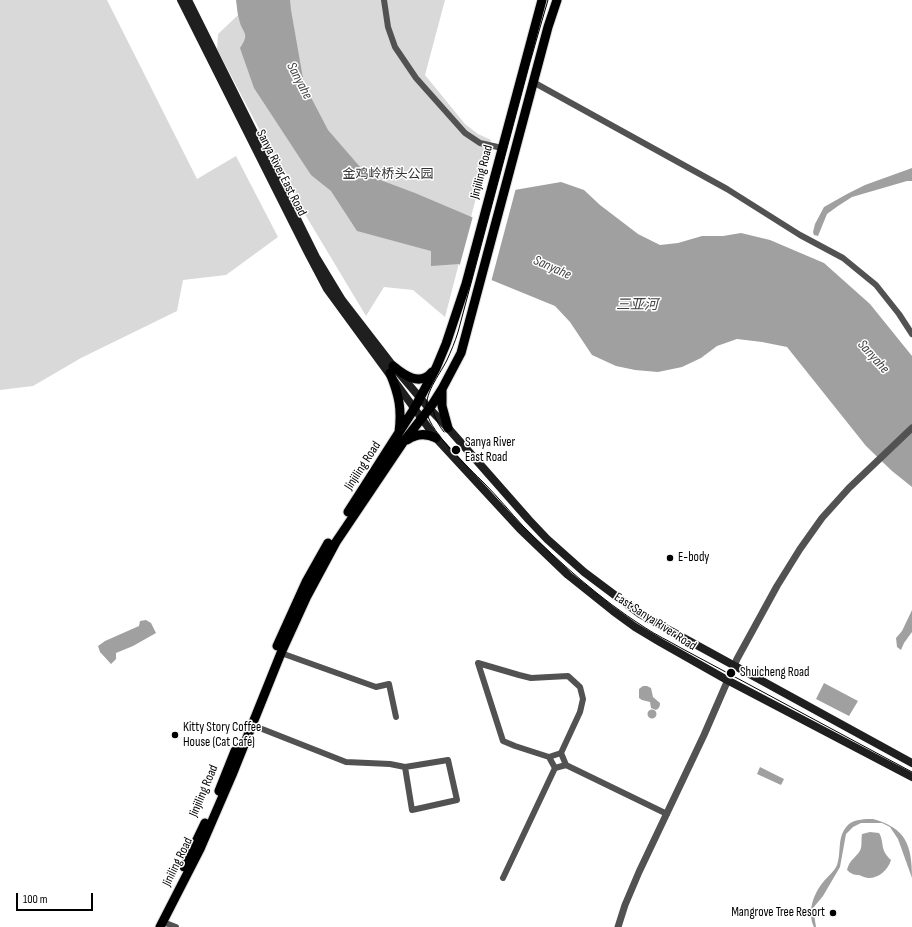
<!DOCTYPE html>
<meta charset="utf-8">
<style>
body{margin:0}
#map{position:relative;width:912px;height:927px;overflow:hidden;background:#fff;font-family:"Sofia Sans Condensed",sans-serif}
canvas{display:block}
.scale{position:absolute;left:16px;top:893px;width:77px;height:18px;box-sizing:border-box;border:2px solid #000;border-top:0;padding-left:5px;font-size:12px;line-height:14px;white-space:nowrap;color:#000;-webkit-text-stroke:3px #fff;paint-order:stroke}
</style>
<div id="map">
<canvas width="912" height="927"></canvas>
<div class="scale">100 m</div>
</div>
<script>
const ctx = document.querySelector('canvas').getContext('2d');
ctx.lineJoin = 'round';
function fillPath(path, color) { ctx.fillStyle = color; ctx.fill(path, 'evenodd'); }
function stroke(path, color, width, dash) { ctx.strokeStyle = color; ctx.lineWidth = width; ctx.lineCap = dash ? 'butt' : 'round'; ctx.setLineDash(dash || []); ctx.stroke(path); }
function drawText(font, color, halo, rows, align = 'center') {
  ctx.font = font + ' "Sofia Sans Condensed","Noto Sans SC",sans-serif'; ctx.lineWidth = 3; ctx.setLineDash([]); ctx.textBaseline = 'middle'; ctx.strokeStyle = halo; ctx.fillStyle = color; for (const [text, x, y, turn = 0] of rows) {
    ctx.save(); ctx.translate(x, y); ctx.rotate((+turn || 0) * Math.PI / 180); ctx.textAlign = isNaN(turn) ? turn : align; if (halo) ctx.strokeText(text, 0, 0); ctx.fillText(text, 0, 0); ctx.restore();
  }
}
fillPath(new Path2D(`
 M0 0H107L197 179 236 156 278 237 226 275 183 280 177 311 81 358 33 386 0 390Z
 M254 0H445L425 75 465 124 478 134 491 140 445 317 413 290 384 287 366 316 297 201 217 49 218 34Z`), '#d9d9d9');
fillPath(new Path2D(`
 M236 0H290L291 10 304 84 328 130 367 175 415 193 474 218 497 193 561 182 584 190 600 205 638 234 660 245 678 243 702 236H723L741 233 770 240 824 263 870 304 912 356V487L892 471 866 446 787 347 762 342 737 339 717 346 701 358 682 367 658 372 635 370 616 366 592 355 570 322 555 306 462 268 459 264 431 266V251L357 231 331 191 311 175 254 88 240 48C251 32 242 34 239 19 237 13 237 6 236 0Z
 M912 168V181H907L852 197 838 206 827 214 818 236 814 235 813 232 815 224 824 207 847 194 865 185Z
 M912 610V632L904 643 901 650 897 647 896 638 902 631Z
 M146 620 151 623 156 633 133 646 116 653V659L111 664 100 652 98 646 105 641 139 626 140 621Z
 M824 683 858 701 849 716 816 699Z
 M643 686H647L651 688 653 697 660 703C660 707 659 708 656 710L651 708 650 702 642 700 639 698V689Z
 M647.5 714a4.5 4.5 0 1 1 9 0a4.5 4.5 0 1 1-9 0Z
 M760 767 784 779 781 785 757 774Z
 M873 819C906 828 912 845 912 878L898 839 890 827 882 823H861L853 827 846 834 840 867 823 896 813 908 816 927H814C807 912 813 894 824 881 828 876 834 872 837 865 842 851 836 836 849 824 856 819 865 819 873 819Z
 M870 832 879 833C885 843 879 849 891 860 888 870 879 878 869 878 866 878 862 876 859 875 854 875 851 874 847 870 849 859 859 856 861 848 862 844 861 838 862 834Z`), '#a0a0a0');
fillPath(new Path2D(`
 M516 188 491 282 461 270 459 268 473 216 496 191Z`), '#fff');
const primary = new Path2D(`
 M393 366C404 375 420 387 432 372
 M390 373C399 395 402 409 399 432
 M442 390V406L448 428
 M407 440C417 433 426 433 436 438
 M348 512 414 409 436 368 446 344 466 284 542 0
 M277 646 306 582 328 543
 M219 791 235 751
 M184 867 205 823
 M160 927 200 849 232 775 281 653 307 596 336 542 404 441 432 405 442 389 461 353 548 27 557 0`);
stroke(primary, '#dbdbdb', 11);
stroke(new Path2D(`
 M384 0 388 27 395 47 416 78 465 133 480 143 502 148
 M533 82 727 189 800 235 843 258 876 285 899 314 912 334
 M281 653 376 687 389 684 396 717
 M478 663 519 675 531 678 568 676 580 687 583 699 580 712 561 753 566 765
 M478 663 503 741 515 746 549 757
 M252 725 346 762 390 764 405 767 448 760 457 800 412 810 405 767
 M555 768 549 757 561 753
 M503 878 555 768 566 765 667 814
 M163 922 176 927`), '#525252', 6);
stroke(new Path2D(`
 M618 927 625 905 639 872 704 735 737 659 777 586 800 549 822 518 849 488 912 428`), '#525252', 7);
stroke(new Path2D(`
 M181 0 307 251 327 289 436 438 520 529 568 575 613 611 635 627 660 642 727 680 912 777
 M188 0 316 257 342 300 393 366 427 406 448 428 529 520 547 539 584 572 640 614 912 763`), '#1f1f1f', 8);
stroke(primary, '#000', 9);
stroke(new Path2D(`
 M548 0 530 62 458 332C455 342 451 351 447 360 439 376 423 394 427 413 431 433 469 468 484 483 498 497 510 512 523 526 560 563 600 599 644 627 656 635 669 641 681 648L912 772
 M433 398C431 411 436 422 444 432`), '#000', 1);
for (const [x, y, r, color] of [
 [456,450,5,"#000"],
 [670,558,4,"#000"],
 [731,673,5,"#000"],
 [175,735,4,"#000"],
 [833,913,4,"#000"]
]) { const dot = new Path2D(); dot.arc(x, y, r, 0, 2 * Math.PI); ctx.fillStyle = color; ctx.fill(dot); stroke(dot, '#fff', 1.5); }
drawText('13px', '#000', '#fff', [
 ["Jinjiling Road",482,172,-75],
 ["Sanya River East Road",281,173,63],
 ["Jinjiling Road",363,466,-57],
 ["East Sanya River Road",655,622,33],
 ["Jinjiling Road",204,791,-67],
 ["Jiniling Road",178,862,-64]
]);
drawText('13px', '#303030', '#fff', [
 ["金鸡岭桥头公园",388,175]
]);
drawText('13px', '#000', '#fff', [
 ["Sanya River",465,443],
 ["East Road",465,458],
 ["E-body",678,558],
 ["Shuicheng Road",740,673],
 ["Kitty Story Coffee",183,728],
 ["House (Cat Café)",183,743],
 ["Mangrove Tree Resort",825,913,"right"]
], 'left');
drawText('italic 14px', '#414141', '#fff', [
 ["Sanyahe",299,81,62],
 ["Sanyahe",552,268,24],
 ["三亚河",637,305],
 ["Sanyahe",873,357,48]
]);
</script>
